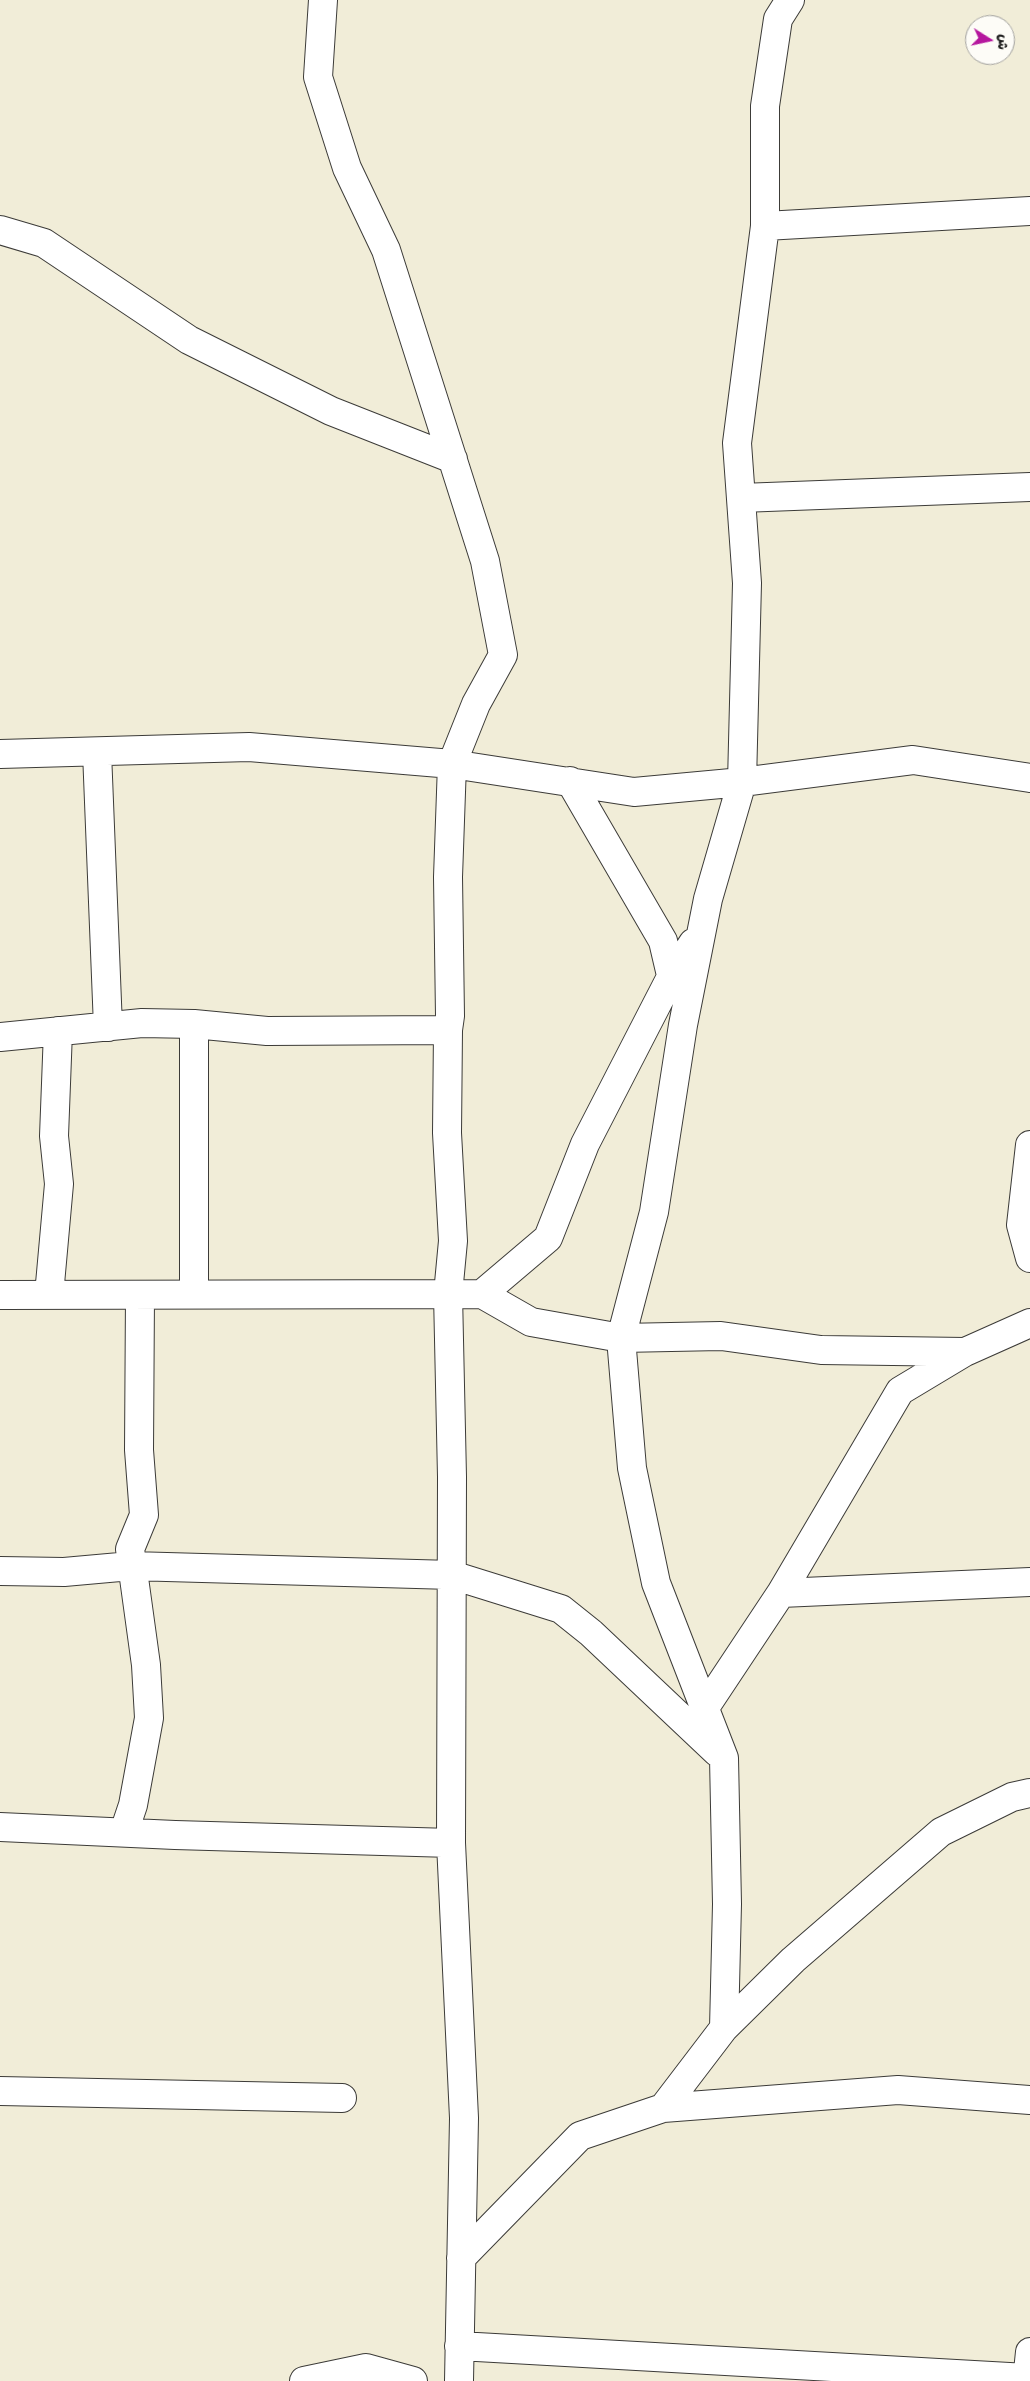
<!DOCTYPE html>
<meta charset="utf-8">
<style>
body{margin:0}
#map{position:relative;width:1030px;height:2381px;overflow:hidden;background:#f1edd8;font-family:Mali,"Playpen Sans Arabic",sans-serif}
canvas{display:block}
.north{position:absolute;left:965px;top:15px;width:50px;height:50px;box-sizing:border-box;background:#fdfcf7;border:1px solid #a3a29f;border-radius:50%;rotate:100deg;font-size:14px;font-weight:700;line-height:20px;text-align:center;color:#1c1c1c}
.north::after{content:'';display:block;margin:auto;width:18px;height:22px;background:#b5179e;clip-path:polygon(50% 0,100% 100%,50% 72%,0 100%)}
</style>
<div id="map">
<canvas width="1030" height="2381"></canvas>
<div class="north">ش</div>
</div>
<script>
const ctx = document.querySelector('canvas').getContext('2d');
ctx.lineJoin = 'round';
function stroke(path, color, width, dash) { ctx.strokeStyle = color; ctx.lineWidth = width; ctx.lineCap = dash ? 'butt' : 'round'; ctx.setLineDash(dash || []); ctx.stroke(path); }
const minor = new Path2D(`
 M323 0 318 77 347 168 386 250 485 561 503 655 476 704 452 764 448 877 450 1016 448 1030 447 1133 453 1241 448 1294 452 1477 451 1843 464 2118 459 2381
 M765 226 1030 211
 M0 230 44 243 189 340 331 411 453 459
 M741 498 1030 487
 M97 752 108 1027
 M0 754 249 747 452 764 634 792 742 782 913 760 1030 778
 M570 781 663 941 674 988
 M194 1024V1294
 M0 1037 142 1023 194 1024 267 1031 448 1030
 M1030 1145 1021 1225 1030 1258
 M482 1294 548 1238 585 1144 671 977 693 943
 M0 1295 482 1294 531 1322 621 1338 721 1336 821 1350 965 1352 1030 1323
 M49 1295 59 1184 54 1136 58 1031
 M0 1571 64 1572 131 1566 452 1575 561 1609 591 1633 717 1752
 M781 1593 900 1391 965 1352
 M704 1709 781 1593 1030 1582
 M0 1827 175 1835 451 1843
 M124 1832 133 1805 149 1718 146 1665 130 1549 144 1515 139 1450 140 1295
 M724 2028 727 1904 724 1758 656 1583 632 1468 621 1338 654 1212 683 1025 708 899 742 782 747 583 737 443 765 226V106L778 19 790 0
 M0 2091 342 2098
 M663 2108 724 2028 793 1960 941 1832 1012 1797 1030 1793
 M461 2258 580 2136 663 2108 898 2090 1030 2100
 M459 2346 1027 2378
 M304 2381 366 2368 413 2381
 M1027 2381 1030 2352`);
stroke(minor, '#3c3b38', 30);
stroke(minor, '#fff', 28);
</script>
